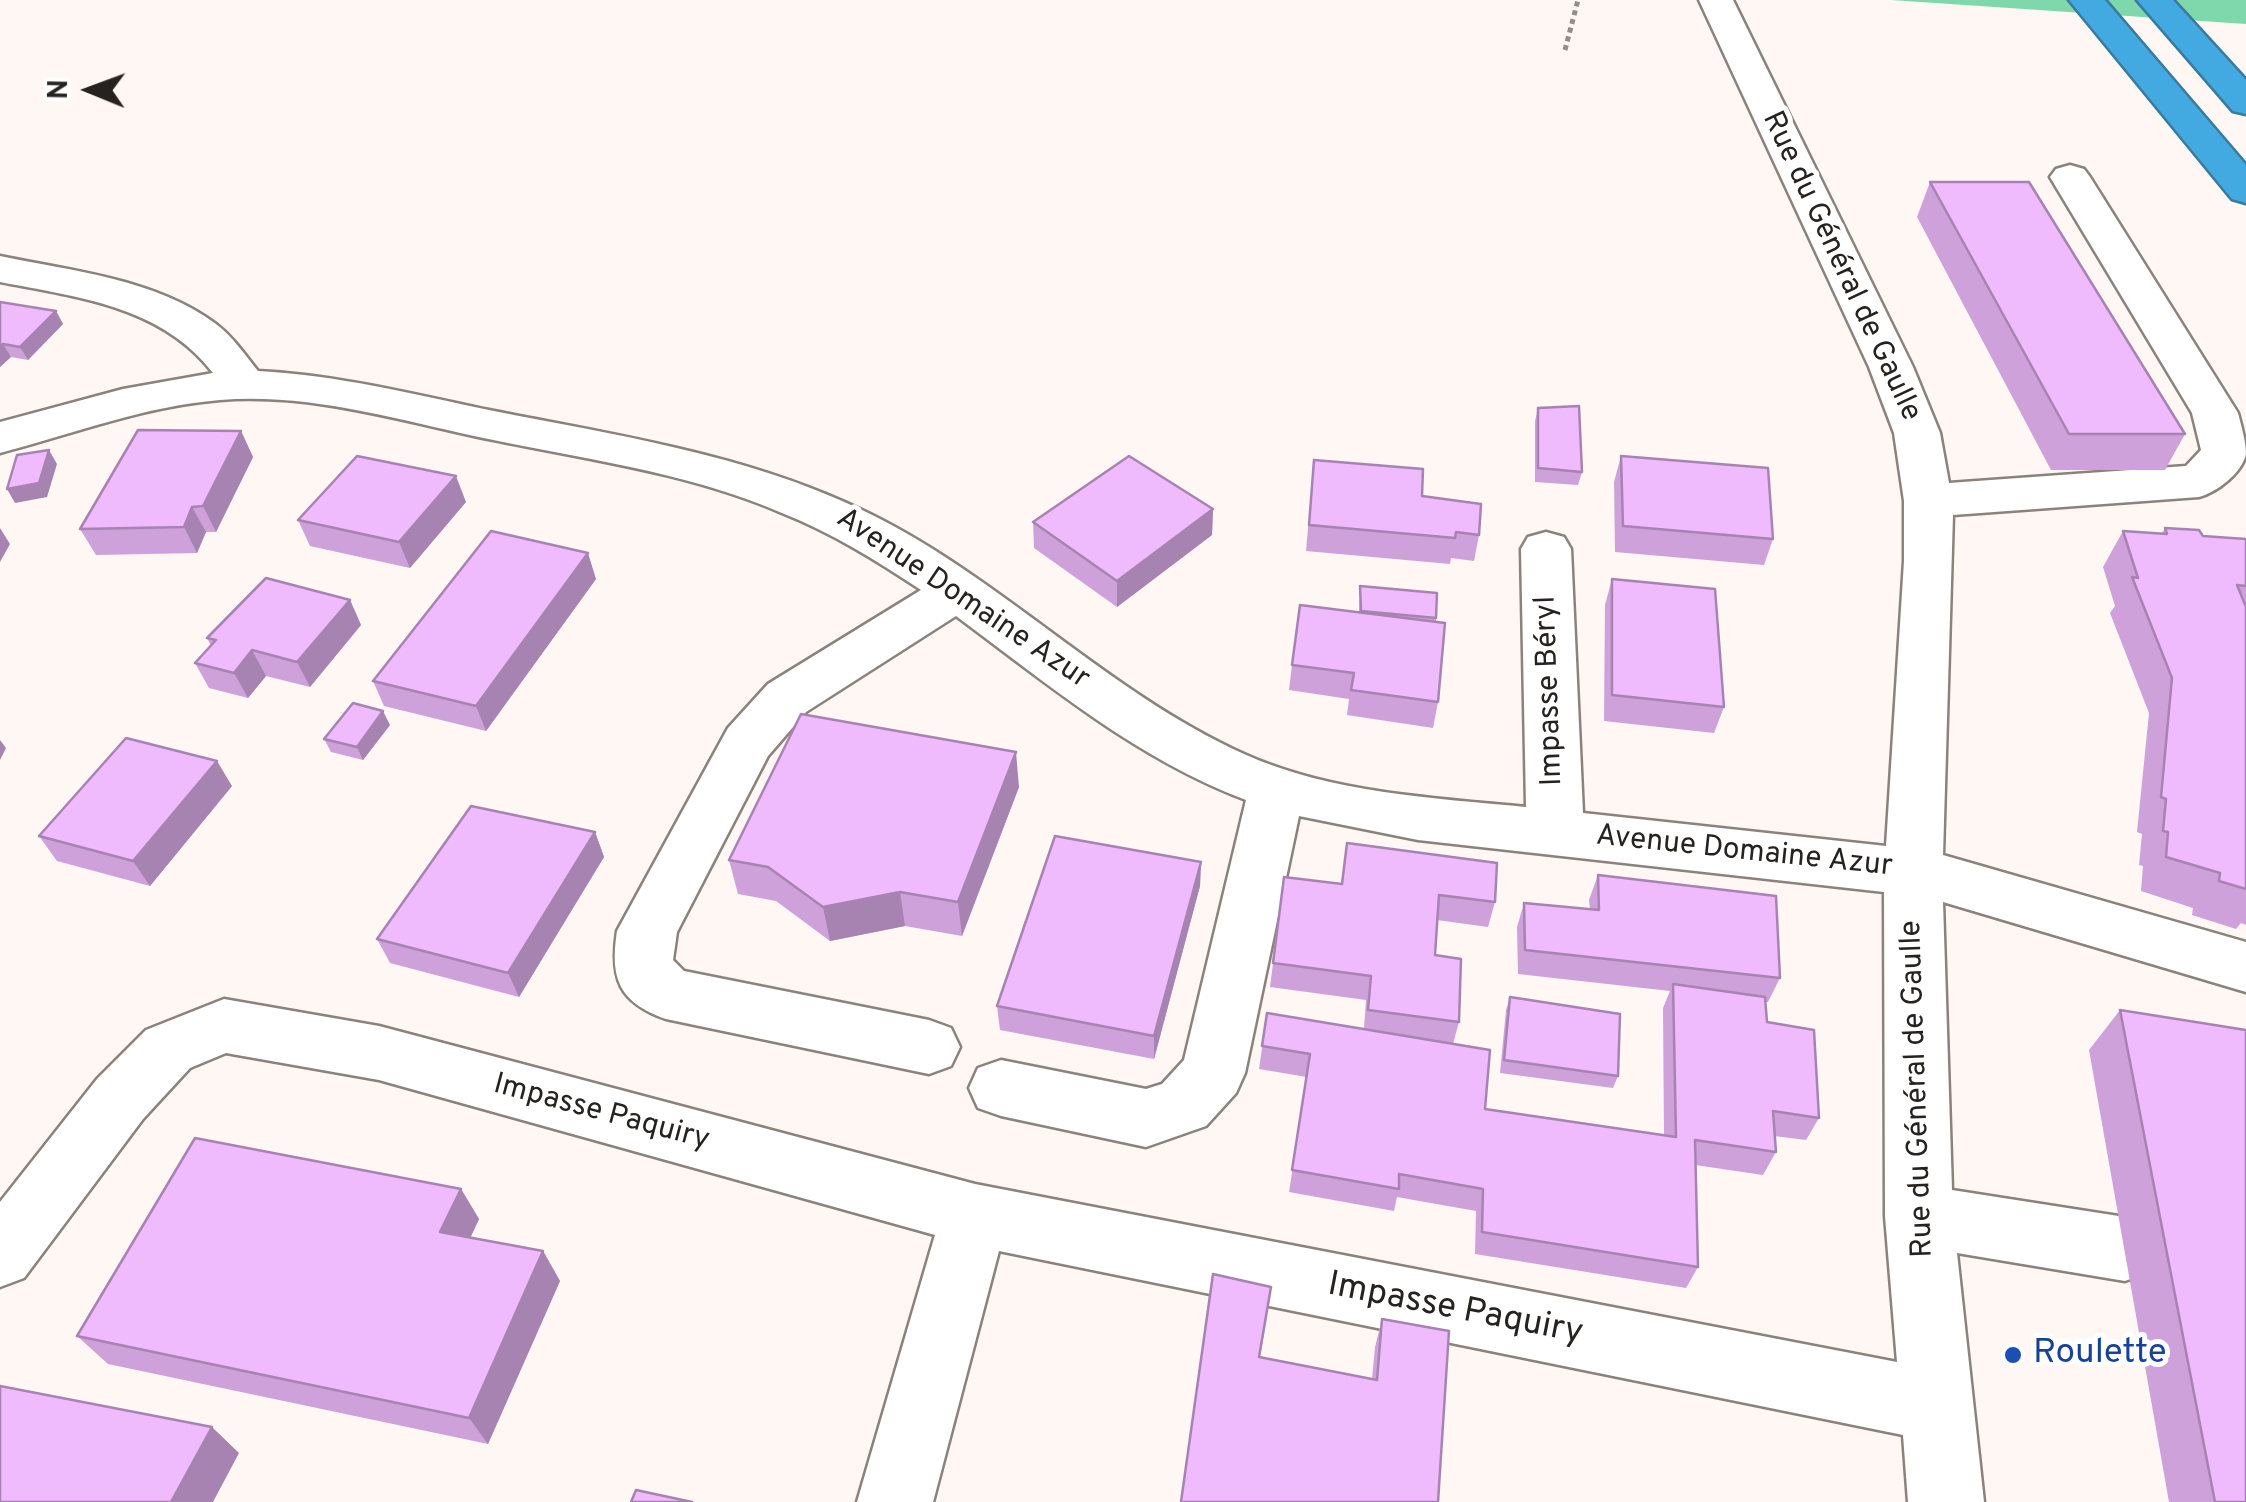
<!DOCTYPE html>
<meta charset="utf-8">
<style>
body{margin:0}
#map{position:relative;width:2246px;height:1502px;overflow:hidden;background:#fef7f3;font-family:Overpass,sans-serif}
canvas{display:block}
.north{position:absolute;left:40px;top:40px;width:100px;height:100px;-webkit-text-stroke:8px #fff;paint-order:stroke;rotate:271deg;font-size:28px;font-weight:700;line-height:40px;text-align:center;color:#26221f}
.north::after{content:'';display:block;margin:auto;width:35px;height:45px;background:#26221f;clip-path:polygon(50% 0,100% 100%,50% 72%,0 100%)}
</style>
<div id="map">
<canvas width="2246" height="1502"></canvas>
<div class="north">N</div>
</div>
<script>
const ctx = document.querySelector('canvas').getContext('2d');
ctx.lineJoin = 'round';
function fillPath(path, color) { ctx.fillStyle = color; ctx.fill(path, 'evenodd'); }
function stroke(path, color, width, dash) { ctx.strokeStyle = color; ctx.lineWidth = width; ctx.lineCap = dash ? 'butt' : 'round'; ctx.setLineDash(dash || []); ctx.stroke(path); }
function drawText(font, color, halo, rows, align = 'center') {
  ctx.font = font + ' Overpass,sans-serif'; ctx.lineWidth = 10; ctx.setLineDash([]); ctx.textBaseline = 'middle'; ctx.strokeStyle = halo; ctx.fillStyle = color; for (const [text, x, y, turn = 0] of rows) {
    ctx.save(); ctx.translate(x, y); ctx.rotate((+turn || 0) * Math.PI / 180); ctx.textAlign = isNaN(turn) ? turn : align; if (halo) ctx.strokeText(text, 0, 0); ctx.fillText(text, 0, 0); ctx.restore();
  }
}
fillPath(new Path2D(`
 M1891 0H2246V24Z`), '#7fd7ac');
const minor = new Path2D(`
 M1699 0H1733L1913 367 1940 433 1949 483 2186 466 2201 450 2192 413 2050 177 2056 169 2070 165 2084 169 2090 177 2238 413C2241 425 2246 441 2246 454 2242 473 2217 492 2199 497L1953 515 1943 855 2246 942V992L1943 902 1952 1190 2125 1217 2149 1226 2159 1249 2149 1272 2125 1281 1957 1253 1984 1502H1908L1903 1435 999 1251 933 1502H857L935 1235 379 1080 226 1053 190 1068 143 1119 24 1278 0 1287V1202L97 1079 146 1030 224 999 379 1026 975 1184 1897 1362 1885 1216 1884 892 1418 840 1299 816 1245 1073 1236 1093 1206 1126 1146 1147 1001 1116 978 1108 969 1088 978 1068 1001 1060 1146 1089 1162 1084 1184 1060 1246 800C1137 759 1049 685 956 616L806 712 768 756 677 932 673 960 684 971 929 1020 951 1028 960 1047 951 1066 929 1074 666 1019C618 1002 610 978 617 931L728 728 768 684 921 590C876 560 832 533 782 513 685 471 577 458 474 436 392 418 306 393 220 400 144 406 73 434 0 453V422L123 389 213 373C162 306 77 297 0 282V256C72 271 156 279 216 324 233 337 245 355 258 371 337 375 413 394 489 410 615 435 745 454 862 510 999 575 1105 691 1244 754 1330 793 1433 798 1526 807L1521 549 1528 537 1546 532 1564 537 1571 549 1583 813 1886 846 1904 561V501L1894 433 1869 367Z`);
const highway = new Path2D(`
 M2069 0H2105L2246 165V203L2232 199Z
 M2137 0H2173L2246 80V114L2233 111Z`);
stroke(minor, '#8c827c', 5);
stroke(highway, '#397a9d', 5);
stroke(new Path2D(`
 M1565 50 1578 0`), '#928d89', 5, [5, 4]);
fillPath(minor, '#fff');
fillPath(highway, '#43aae1');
fillPath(new Path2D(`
 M1930 182 2185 434 2165 470H2051L1917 217Z
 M0 302 56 311 63 324 28 360 11 357 0 367Z
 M1538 408 1582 472 1578 485 1535 482V421Z
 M241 431 253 457 216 532H206L197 553 96 555 80 529Z
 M1621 456 1773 539 1764 565 1615 552 1614 482Z
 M1314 460 1422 496 1479 535 1474 561 1451 558 1450 564 1306 551Z
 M466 502 410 568 310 546 298 520Z
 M1213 509 1212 535 1117 607 1034 548 1033 522Z
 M2165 528 2203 536 2246 539V925L2241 923 2236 929 2192 915 2193 908 2141 891 2143 866 2139 865 2142 834 2137 832 2149 713 2110 613 2115 606 2103 567 2123 531 2162 533Z
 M596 579 486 731 384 706 373 681Z
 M1612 579 1724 707 1714 733 1604 721 1605 605Z
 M1360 586 1436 618 1438 702 1433 728 1347 715 1349 699 1289 690 1292 665 1359 612Z
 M350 600 361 625 310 687 266 676 248 698 209 688 195 663 211 646 207 638Z
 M390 725 363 760 331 752 324 739Z
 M232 786 150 886 57 861 39 836Z
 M1019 787 962 936 905 926 830 941 776 901 738 894 729 860Z
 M595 832 604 857 519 997 390 963 377 939Z
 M1347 843 1495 902 1488 927 1437 920 1435 955 1459 1022 1453 1044 1485 1109 1664 1136 1663 1008 1670 991 1518 974 1517 927 1524 903 1590 909 1589 900 1598 875 1780 978 1768 1002H1765L1767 1022 1819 1118 1806 1140 1774 1136 1776 1152 1763 1175 1695 1165 1698 1267 1686 1288 1475 1254 1476 1211 1397 1197 1394 1211 1289 1192 1307 1077 1259 1069 1267 1013 1364 1029 1366 1000 1270 987 1284 877 1341 884Z
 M1201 862 1200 886 1154 1059 1000 1030 997 1006Z
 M1510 997 1618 1076 1613 1088 1500 1073 1506 1010Z
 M2120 1010 2246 1502H2169L2089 1050Z
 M461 1189 479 1219 470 1238 543 1251 560 1281 488 1444 108 1364 77 1336Z
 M1267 1316 1260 1357 1372 1379 1375 1347 1382 1319 1438 1502H1181Z`), '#cea1da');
fillPath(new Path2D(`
 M56 311 63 324 28 360 20 347Z
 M3 344 11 357 0 367V346Z
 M241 431 253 457 216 532 203 506Z
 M49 450 57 464 47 497 15 503 7 489Z
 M456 476 466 502 410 568 399 542Z
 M192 507 206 532 197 553 184 527Z
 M1213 509 1212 535 1117 607V581Z
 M0 528 10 544 0 562Z
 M588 553 596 579 486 731 476 706Z
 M350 600 361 625 310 687 297 662Z
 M252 650 266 676 248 698 234 673Z
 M383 711 390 725 363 760 357 747Z
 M0 740 6 748 0 760Z
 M1016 752 1019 787 962 936 958 902Z
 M217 761 232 786 150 886 133 861Z
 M595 832 604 857 519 997 508 973Z
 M1201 862 1200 886 1154 1059V1036Z
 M900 892 905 926 830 941 823 907Z
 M461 1189 479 1219 459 1262 440 1232Z
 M543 1251 560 1281 488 1444 469 1418Z
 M212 1427 239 1453 213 1502H171Z`), '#a783b1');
const building = new Path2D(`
 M1930 182H2029L2185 434H2069Z
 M0 302 56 311 20 347 3 344 0 346Z
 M1579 406 1582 472 1538 468V408Z
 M138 430 241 431 203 506 192 507 184 527 80 529Z
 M49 450 39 483 7 489 17 455Z
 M357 456 456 476 399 542 298 520Z
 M1129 456 1213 509 1117 581 1033 522Z
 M1621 456 1768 468 1773 539 1623 526Z
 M1314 460 1423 469 1422 496 1481 504 1479 535 1456 532 1455 538 1309 525Z
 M2165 528 2199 530 2203 536 2246 539V586L2237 585 2246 607V889L2219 881 2220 873 2166 857 2168 832 2163 831 2166 799 2161 797 2172 678 2132 577 2138 578 2123 531 2167 534Z
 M491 531 588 553 476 706 373 681Z
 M266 578 350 600 297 662 252 650 234 673 195 663 216 640 207 638Z
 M1612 579 1715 589 1724 707 1612 695Z
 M1360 586 1437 593 1436 618 1361 611Z
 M1300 605 1445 623 1438 702 1351 690 1354 673 1292 665Z
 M353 703 383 711 357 747 324 739Z
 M801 714 1016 752 958 902 900 892 823 907 768 867 729 860Z
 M126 738 217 761 133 861 39 836Z
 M471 806 595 832 508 973 377 939Z
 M1055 836 1201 862 1154 1036 997 1006Z
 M1347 843 1497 863 1495 902 1439 895 1435 955 1461 959 1459 1022 1368 1010 1371 976 1273 963 1284 877 1342 884Z
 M1598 875 1776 896 1780 978 1525 950 1524 903 1599 910Z
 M1673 984 1765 997 1767 1022 1814 1030 1819 1118 1773 1111 1776 1152 1695 1140 1698 1267 1482 1232 1483 1189 1399 1174V1189L1292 1170 1310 1054 1262 1046 1267 1013 1490 1050 1485 1109 1676 1137Z
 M1510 997 1620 1014 1618 1076 1504 1060Z
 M2120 1010 2246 1030V1502H2215Z
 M195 1138 461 1189 440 1232 543 1251 469 1418 77 1336Z
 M1213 1274 1271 1287 1259 1357 1377 1380 1382 1319 1449 1331 1438 1502H1181Z
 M0 1386 212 1427 171 1502H0Z
 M636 1490 692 1502H631Z`);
fillPath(building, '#efbbfd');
stroke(building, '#a783b1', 2.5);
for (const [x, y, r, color] of [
 [2013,1355,10,"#1a4fb4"]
]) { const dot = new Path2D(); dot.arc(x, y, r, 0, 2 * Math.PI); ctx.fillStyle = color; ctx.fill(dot); stroke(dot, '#fff', 4); }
drawText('30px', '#26221f', '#fff', [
 ["Rue du Général de Gaulle",1840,267,65],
 ["Avenue Domaine Azur",962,600,34],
 ["Impasse Béryl",1551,691,-92],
 ["Avenue Domaine Azur",1744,853,6],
 ["Rue du Général de Gaulle",1919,1089,-92],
 ["Impasse Paquiry",601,1114,15]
]);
drawText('35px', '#26221f', '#fff', [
 ["Impasse Paquiry",1455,1311,11]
]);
drawText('35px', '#164399', '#fff', [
 ["Roulette",2033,1355]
], 'left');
</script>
